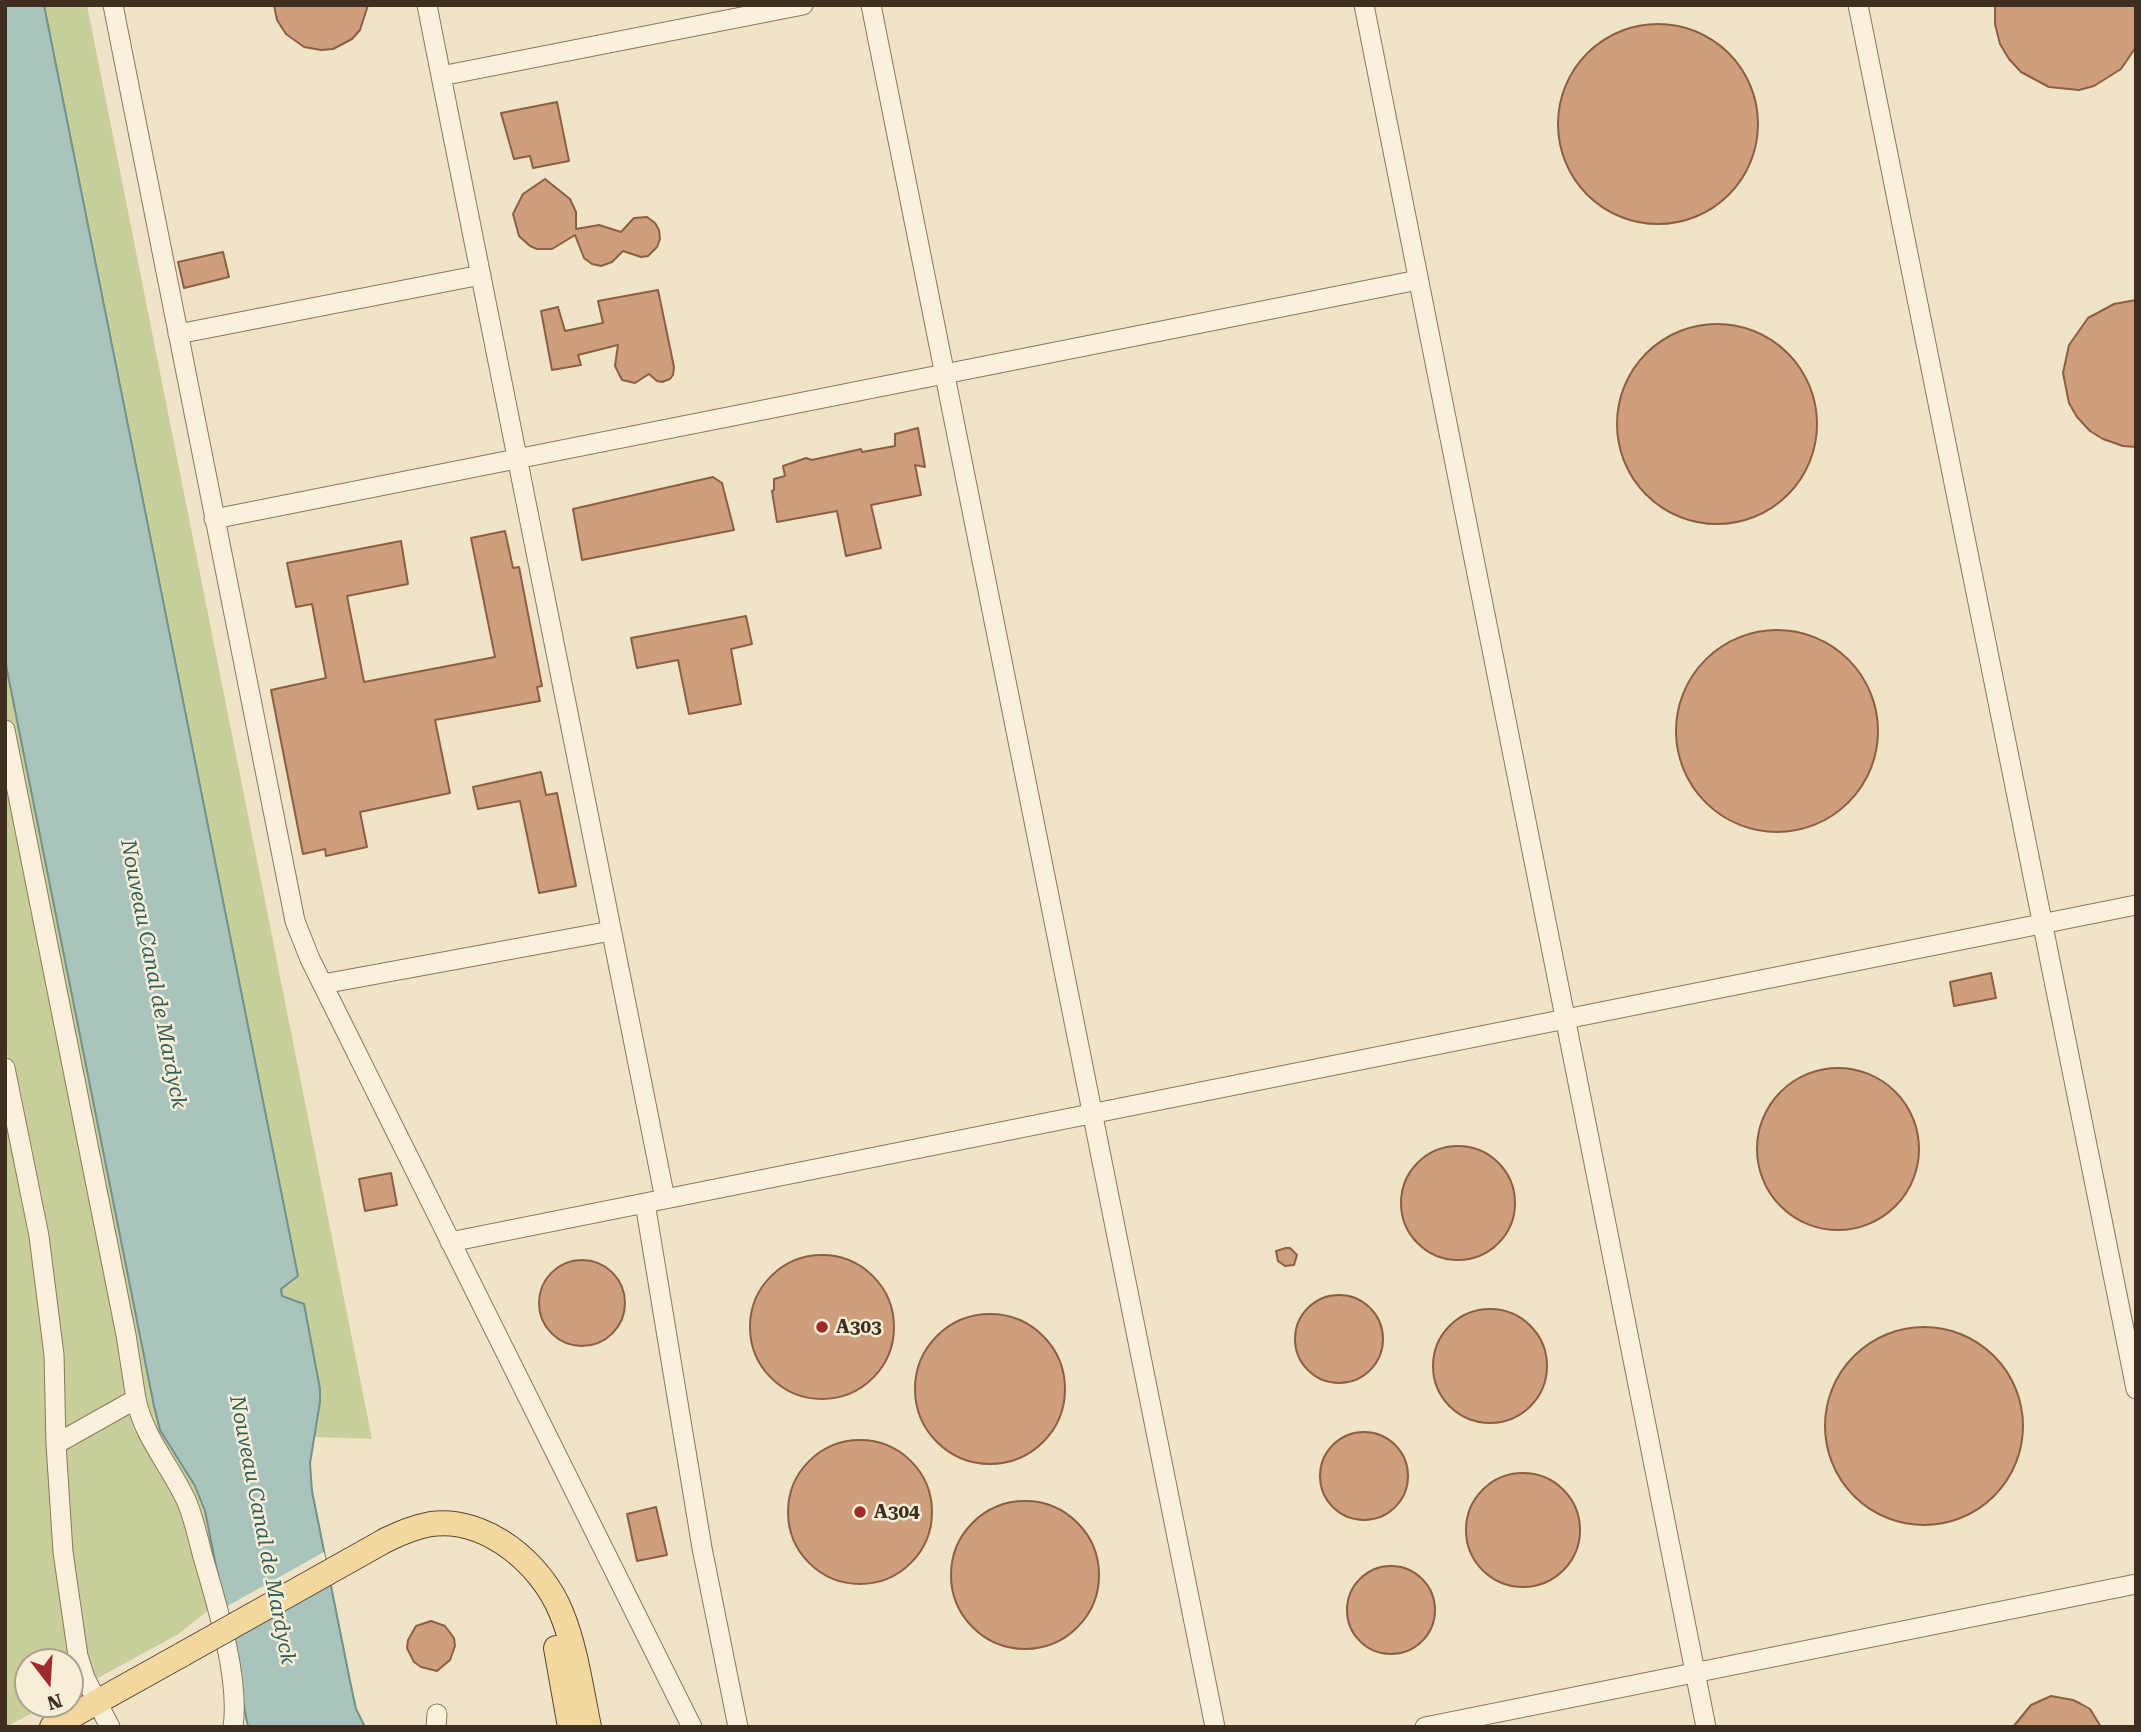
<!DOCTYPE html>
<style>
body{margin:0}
#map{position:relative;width:2141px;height:1732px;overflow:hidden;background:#f0e4c8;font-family:"Roboto Serif",serif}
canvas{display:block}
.frame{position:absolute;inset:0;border:7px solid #3d2e20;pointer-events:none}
.north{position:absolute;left:14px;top:1648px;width:70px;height:70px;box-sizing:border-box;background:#f7eed8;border:2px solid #ada18e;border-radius:50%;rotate:163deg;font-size:19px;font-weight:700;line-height:28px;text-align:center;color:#3d2e20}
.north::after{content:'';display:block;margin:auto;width:24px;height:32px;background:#9e2a2b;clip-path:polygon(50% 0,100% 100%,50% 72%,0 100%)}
</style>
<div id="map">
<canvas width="2141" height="1732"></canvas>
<div class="frame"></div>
<div class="north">N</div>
</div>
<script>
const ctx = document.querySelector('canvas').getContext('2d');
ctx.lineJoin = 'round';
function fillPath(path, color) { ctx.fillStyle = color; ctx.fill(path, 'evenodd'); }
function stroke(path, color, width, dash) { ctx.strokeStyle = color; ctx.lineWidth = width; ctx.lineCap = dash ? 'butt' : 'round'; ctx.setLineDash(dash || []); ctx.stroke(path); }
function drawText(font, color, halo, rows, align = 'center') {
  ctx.font = font + ' "Roboto Serif",serif'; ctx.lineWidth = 5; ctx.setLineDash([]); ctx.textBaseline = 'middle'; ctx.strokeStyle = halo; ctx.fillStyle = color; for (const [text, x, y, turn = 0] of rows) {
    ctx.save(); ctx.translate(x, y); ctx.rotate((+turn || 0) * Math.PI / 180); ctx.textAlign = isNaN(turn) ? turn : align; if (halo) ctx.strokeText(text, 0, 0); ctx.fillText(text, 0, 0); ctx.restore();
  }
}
fillPath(new Path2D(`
 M44 5H87L372 1439 314 1437 320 1402V1389L304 1304 282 1296 281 1289 298 1276Z
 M5 660 154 1406 160 1430 180 1460 201 1499 223 1599 177 1635 70 1693V1662H28V1704H49L6 1727 5 1108 13 1084 5 1043Z`), '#c9cf9b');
const water = new Path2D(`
 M5 5H44L298 1276 281 1289 282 1296 304 1304 320 1389V1402L310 1463 312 1491 350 1681 356 1709 365 1727H248L205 1511 195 1486 160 1430 154 1406 5 660Z`);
fillPath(water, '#a9c4bc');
stroke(water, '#6f938a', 2);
fillPath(new Path2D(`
 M324 1552 331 1584 228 1641 222 1609Z`), '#f0e4c8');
const building = new Path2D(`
 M274 5H368L360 30 352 39 333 49 321 50 304 47 286 34 277 20Z
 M1995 5H2136V47L2121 69 2094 86 2079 90 2049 87 2021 72 2009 59 2000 44 1995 24Z
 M1558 124a100 100 0 1 1 200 0a100 100 0 1 1-200 0Z
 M557 102 569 161 533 168 530 156 514 159 501 113Z
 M545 179 570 199 576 212V229L599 225 621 232 634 218 647 217 655 223 659 230 660 239 657 247 648 256 641 257 623 251 612 262 601 266 592 264 584 258 575 235 552 249H537L530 246 519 236 513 214 523 194Z
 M223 252 229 277 184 288 178 262Z
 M658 290 674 367 673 375 670 379 662 382 657 381 649 374 635 383 622 380 615 366 618 345 578 355 581 365 552 370 541 311 558 307 565 331 603 323 598 301Z
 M2136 300V447L2123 446 2103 439 2090 431 2077 417 2069 403 2063 373 2069 345 2088 318 2114 304Z
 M1617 424a100 100 0 1 1 200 0a100 100 0 1 1-200 0Z
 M918 428 925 467 915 465 921 495 871 505 881 548 846 556 837 511 777 522 772 491 774 490V479L785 476 783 466 806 458 812 460 861 449 862 452 895 446V434Z
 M713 477 722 483 734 530 582 560 573 509Z
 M505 531 513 568 519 567 542 686 537 687 540 701 435 720 450 793 360 812 367 847 326 856 325 849 303 854 271 690 326 678 312 604 296 607 287 563 401 541 408 584 347 596 364 682 495 657 471 538Z
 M746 616 752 644 731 649 741 704 689 714 678 660 637 668 631 638Z
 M1676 731a101 101 0 1 1 202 0a101 101 0 1 1-202 0Z
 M541 772 546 795 557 793 576 886 539 893 520 801 478 809 473 787Z
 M1991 973 1996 998 1954 1006 1950 982Z
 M1757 1149a81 81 0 1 1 162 0a81 81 0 1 1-162 0Z
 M1401 1203a57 57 0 1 1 114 0a57 57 0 1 1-114 0Z
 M391 1173 397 1205 365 1211 359 1179Z
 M1286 1248H1290L1297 1255 1294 1265 1285 1266 1278 1261 1276 1251Z
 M750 1327a72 72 0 1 1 144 0a72 72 0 1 1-144 0Z
 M539 1303a43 43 0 1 1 86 0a43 43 0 1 1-86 0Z
 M1295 1339a44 44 0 1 1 88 0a44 44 0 1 1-88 0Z
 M1433 1366a57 57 0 1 1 114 0a57 57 0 1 1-114 0Z
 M915 1389a75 75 0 1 1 150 0a75 75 0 1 1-150 0Z
 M1825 1426a99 99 0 1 1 198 0a99 99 0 1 1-198 0Z
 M1320 1476a44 44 0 1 1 88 0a44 44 0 1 1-88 0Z
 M788 1512a72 72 0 1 1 144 0a72 72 0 1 1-144 0Z
 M1466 1530a57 57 0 1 1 114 0a57 57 0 1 1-114 0Z
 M951 1575a74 74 0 1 1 148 0a74 74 0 1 1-148 0Z
 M656 1507 667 1555 637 1561 627 1514Z
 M1347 1610a44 44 0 1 1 88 0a44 44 0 1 1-88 0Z
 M431 1621 445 1626 454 1638 455 1646 450 1660 437 1671 421 1667 414 1662 407 1648 408 1640 416 1626Z
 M2051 1696 2073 1700 2081 1704 2090 1709 2101 1727H2013L2031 1705Z`);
fillPath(building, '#cf9f7d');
stroke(building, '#8d5f41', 2);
const minor = new Path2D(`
 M113 5 295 921 310 959 692 1727
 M427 5 441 76 803 5
 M871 5 1215 1727
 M1364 5 1706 1727
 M1858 5 2136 1389
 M441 76 665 1199
 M178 334 481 275
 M214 519 1418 280
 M5 730 126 1335 136 1399
 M323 984 611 931
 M5 1068 39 1236 54 1355 56 1444 63 1552 78 1656 85 1678 110 1727
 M645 1203 702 1548 738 1727
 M450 1242 2136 905
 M56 1444 136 1399C144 1438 170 1465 186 1500 194 1518 198 1539 203 1557 217 1605 240 1679 233 1727
 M436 1727 437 1714
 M1425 1727 2136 1584`);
const major = new Path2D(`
 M386 1540C400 1533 415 1527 431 1524 486 1517 541 1563 561 1612 576 1648 581 1689 589 1727
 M556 1648 570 1727
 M52 1727 183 1654`);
stroke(minor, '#8d765c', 21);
stroke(major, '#5b4430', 26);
stroke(minor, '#faf1dc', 19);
stroke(major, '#f3d9a0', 24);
const majorBridge = new Path2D(`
 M183 1654 386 1540`);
stroke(majorBridge, '#5b4430', 26, []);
stroke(majorBridge, '#f3d9a0', 24);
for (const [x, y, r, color] of [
 [822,1327,7,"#9e2a2b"],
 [860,1512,7,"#9e2a2b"]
]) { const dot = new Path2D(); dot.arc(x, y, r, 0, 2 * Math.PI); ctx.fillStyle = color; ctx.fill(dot); stroke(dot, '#f7eed8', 2.5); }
drawText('bold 19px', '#3d2e20', '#f7eed8', [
 ["A303",836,1327],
 ["A304",874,1512]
], 'left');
drawText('italic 21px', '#2f5d5a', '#f7eed8', [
 ["Nouveau Canal de Mardyck",153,974,79],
 ["Nouveau Canal de Mardyck",262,1530,79]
]);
</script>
